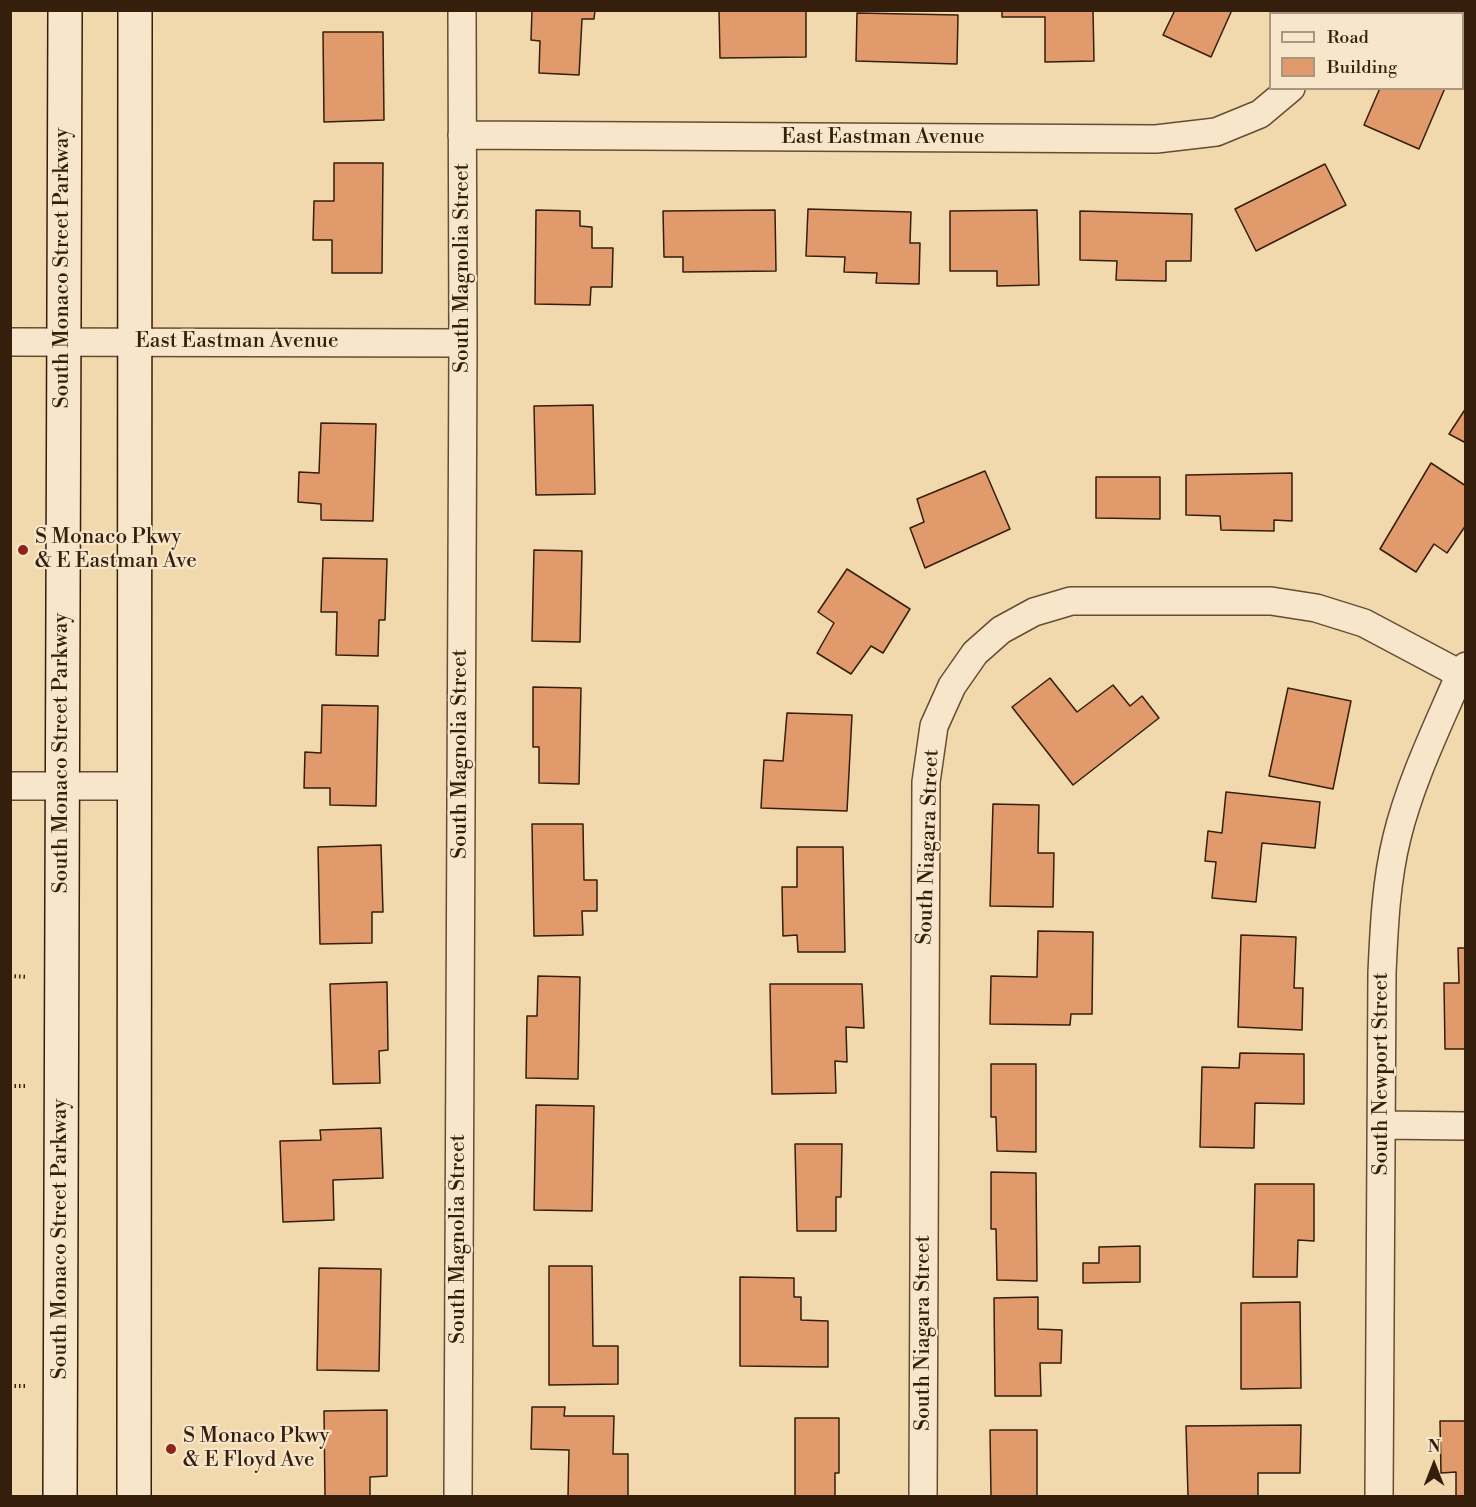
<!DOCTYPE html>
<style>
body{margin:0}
#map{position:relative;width:1476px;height:1507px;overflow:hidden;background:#f2d9ad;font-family:"Libre Bodoni",serif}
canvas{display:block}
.frame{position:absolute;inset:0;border:12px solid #351e0c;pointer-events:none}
.legend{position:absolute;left:1269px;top:12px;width:195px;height:78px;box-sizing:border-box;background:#f7e6ca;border:2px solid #a9967e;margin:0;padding:8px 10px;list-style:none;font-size:18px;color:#351e0c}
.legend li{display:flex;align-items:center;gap:12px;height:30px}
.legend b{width:30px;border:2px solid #a9967e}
.north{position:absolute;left:1404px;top:1435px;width:60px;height:60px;-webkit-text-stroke:4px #f7e6ca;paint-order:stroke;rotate:0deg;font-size:16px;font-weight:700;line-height:24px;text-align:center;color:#351e0c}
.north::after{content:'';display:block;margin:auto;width:21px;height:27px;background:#351e0c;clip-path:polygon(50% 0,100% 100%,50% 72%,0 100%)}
</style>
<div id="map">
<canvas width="1476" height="1507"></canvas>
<div class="frame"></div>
<ul class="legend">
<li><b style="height:8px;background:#f7e6ca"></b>Road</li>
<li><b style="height:16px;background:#e19a6b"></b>Building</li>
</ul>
<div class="north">N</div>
</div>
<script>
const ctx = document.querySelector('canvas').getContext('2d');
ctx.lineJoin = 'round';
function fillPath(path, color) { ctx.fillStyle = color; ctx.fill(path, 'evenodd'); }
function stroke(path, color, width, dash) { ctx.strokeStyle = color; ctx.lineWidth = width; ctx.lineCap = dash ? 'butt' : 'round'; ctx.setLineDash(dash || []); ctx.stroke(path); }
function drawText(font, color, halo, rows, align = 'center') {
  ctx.font = font + ' "Libre Bodoni",serif'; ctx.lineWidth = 4.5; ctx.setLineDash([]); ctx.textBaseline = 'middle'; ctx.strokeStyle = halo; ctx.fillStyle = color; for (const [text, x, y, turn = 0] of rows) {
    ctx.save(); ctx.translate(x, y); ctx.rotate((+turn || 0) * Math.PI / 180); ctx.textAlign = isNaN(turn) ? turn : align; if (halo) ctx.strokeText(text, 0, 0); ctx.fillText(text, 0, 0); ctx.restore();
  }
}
const building = new Path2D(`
 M532 10H595L594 19H582L579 75 539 73 540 41 531 40Z
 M719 10H806V57L720 58Z
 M1002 10H1093L1094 61 1045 62V17H1002Z
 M1175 10H1232L1211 57 1163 35Z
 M857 13 958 15 957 64 856 61Z
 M323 32H383L384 120 324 122Z
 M1380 88H1445L1419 149 1364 125Z
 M334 163H383L382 273H332V240H313L314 201H334Z
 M1325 164 1346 205 1256 251 1235 209Z
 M808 209 911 212 910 243H920L919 284 876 283 877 273 844 272 845 257 806 256Z
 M536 210 580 211V226L592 227V248H613L612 287H591L590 305 535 304Z
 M775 210 776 271 683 272V257H664L663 211Z
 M1037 210 1039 285 997 286V271H950V211Z
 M1080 211 1192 214 1191 261H1166V281L1116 280 1117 261 1080 260Z
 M593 405 595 494 536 495 534 406Z
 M1466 408V443L1449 434Z
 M321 423 376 424 373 521 321 520V504L298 502 299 472 319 473Z
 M1431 463 1466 486V525L1447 553 1434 544 1416 572 1380 549Z
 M985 471 1010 529 925 568 910 528 924 522 917 499Z
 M1292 473V521L1274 520V531L1221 530 1220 516 1186 515V475Z
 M1096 477H1160V519L1096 518Z
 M534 550 582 551 580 642 532 641Z
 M323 558 387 559 385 620H379L378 656 336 655 337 612H321Z
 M847 569 910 609 883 653 871 646 851 674 817 653 834 623 818 612Z
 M1050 678 1077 712 1113 685 1130 706 1142 696 1159 718 1073 785 1012 707Z
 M533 687 581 688 579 784 539 783V747H533Z
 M1288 688 1351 701 1333 789 1269 776Z
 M322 705 378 706 376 806 330 805V788H304L305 752 321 753Z
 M787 713 852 715 847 811 761 808 764 760 783 761Z
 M1226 792 1320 802 1315 848 1262 843 1256 902 1212 898 1216 862 1205 861 1208 831 1222 833Z
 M993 804 1039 805 1038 853H1054L1053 907 990 906Z
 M532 824H583L584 880H597V911H582L583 935 534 936Z
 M381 845 383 912H372V943L320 944 318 847Z
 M797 847H843L845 952H798L797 935 783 936 782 887H797Z
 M1038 931 1093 932 1092 1014H1071L1070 1025 990 1024 991 976 1037 977Z
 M1241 935 1296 937 1294 988H1303L1302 1030 1238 1027Z
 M1458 948H1466V1049H1445L1444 983H1459Z
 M538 976 580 977 578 1079 526 1078 527 1016H537Z
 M387 982 388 1050 379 1051 380 1083 333 1084 330 984Z
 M770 984H862L864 1028 846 1027 847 1062 835 1061 836 1093 772 1094Z
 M1240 1053 1304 1054V1104L1255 1103 1254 1148 1200 1147 1202 1067 1239 1068Z
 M991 1064H1036V1152L997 1151 996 1117H991Z
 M536 1105 594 1106 592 1211 534 1210Z
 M381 1128 383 1178 333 1180 334 1220 283 1222 280 1141 321 1140 320 1130Z
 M795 1144H842L841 1197H836V1231H797Z
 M991 1172 1036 1173 1037 1281 997 1280 996 1229H991Z
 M1255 1184H1314V1241L1298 1240 1297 1277H1253Z
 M1140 1246V1282L1083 1283V1263H1099V1247Z
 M549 1266H592L593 1346H618V1384L549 1385Z
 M319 1268 381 1269 379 1371 317 1370Z
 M740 1277 794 1278V1297H801V1320L828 1321V1367L740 1366Z
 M1038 1297V1329L1062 1330 1061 1363H1040L1041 1396H995L994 1298Z
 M1300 1302 1301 1388 1241 1389V1303Z
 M532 1407H565L564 1416H614L613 1454H628V1496H568L569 1450 531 1449Z
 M387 1410V1476L370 1477V1496H325L324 1411Z
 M795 1418H839V1473H835V1496H795Z
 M1440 1421H1466V1496H1456V1472L1441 1473Z
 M1301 1425 1300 1473H1258V1496H1188L1186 1426Z
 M990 1430H1037V1496H991Z`);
fillPath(building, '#e19a6b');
stroke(building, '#351e0c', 1.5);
const street = new Path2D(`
 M1333 14 1334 10
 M462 135 1156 139 1216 132 1260 114 1291 88
 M10 342 463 343
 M10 786H135
 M1382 1125 1466 1126
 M458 1496 463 343 462 10
 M923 1496 926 782 934 726 952 686 975 653 1001 630 1034 612 1071 601H1271L1316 608 1364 623 1460 674
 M1379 1496 1382 973C1384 928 1386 881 1397 837 1411 780 1437 728 1460 674L1466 666`);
const secondary = new Path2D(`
 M60 1496 65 10
 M134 1496 135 10`);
stroke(street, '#644d34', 30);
stroke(secondary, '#351e0c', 36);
stroke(new Path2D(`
 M10 976 28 977
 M10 1086H28
 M10 1386H28`), '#351e0c', 4, [1.5, 3]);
stroke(street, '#f7e6ca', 27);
stroke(secondary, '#f7e6ca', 33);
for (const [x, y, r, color] of [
 [23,550,6,"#8f2418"],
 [171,1449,6,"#8f2418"]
]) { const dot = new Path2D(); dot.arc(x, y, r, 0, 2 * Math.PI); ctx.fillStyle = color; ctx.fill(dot); stroke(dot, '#f7e6ca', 2); }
drawText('21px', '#351e0c', '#f7e6ca', [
 ["East Eastman Avenue",883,138],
 ["South Monaco Street Parkway",63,268,-90],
 ["South Magnolia Street",463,268,-90],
 ["East Eastman Avenue",237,342],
 ["South Monaco Street Parkway",62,753,-90],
 ["South Magnolia Street",461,754,-90],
 ["South Niagara Street",929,847,-88],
 ["South Newport Street",1382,1074,-90],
 ["South Monaco Street Parkway",61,1239,-90],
 ["South Magnolia Street",459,1239,-90],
 ["South Niagara Street",924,1333,-90]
]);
drawText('21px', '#351e0c', '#f7e6ca', [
 ["S Monaco Pkwy",35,538],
 ["& E Eastman Ave",35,562],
 ["S Monaco Pkwy",183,1437],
 ["& E Floyd Ave",183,1461]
], 'left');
</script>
